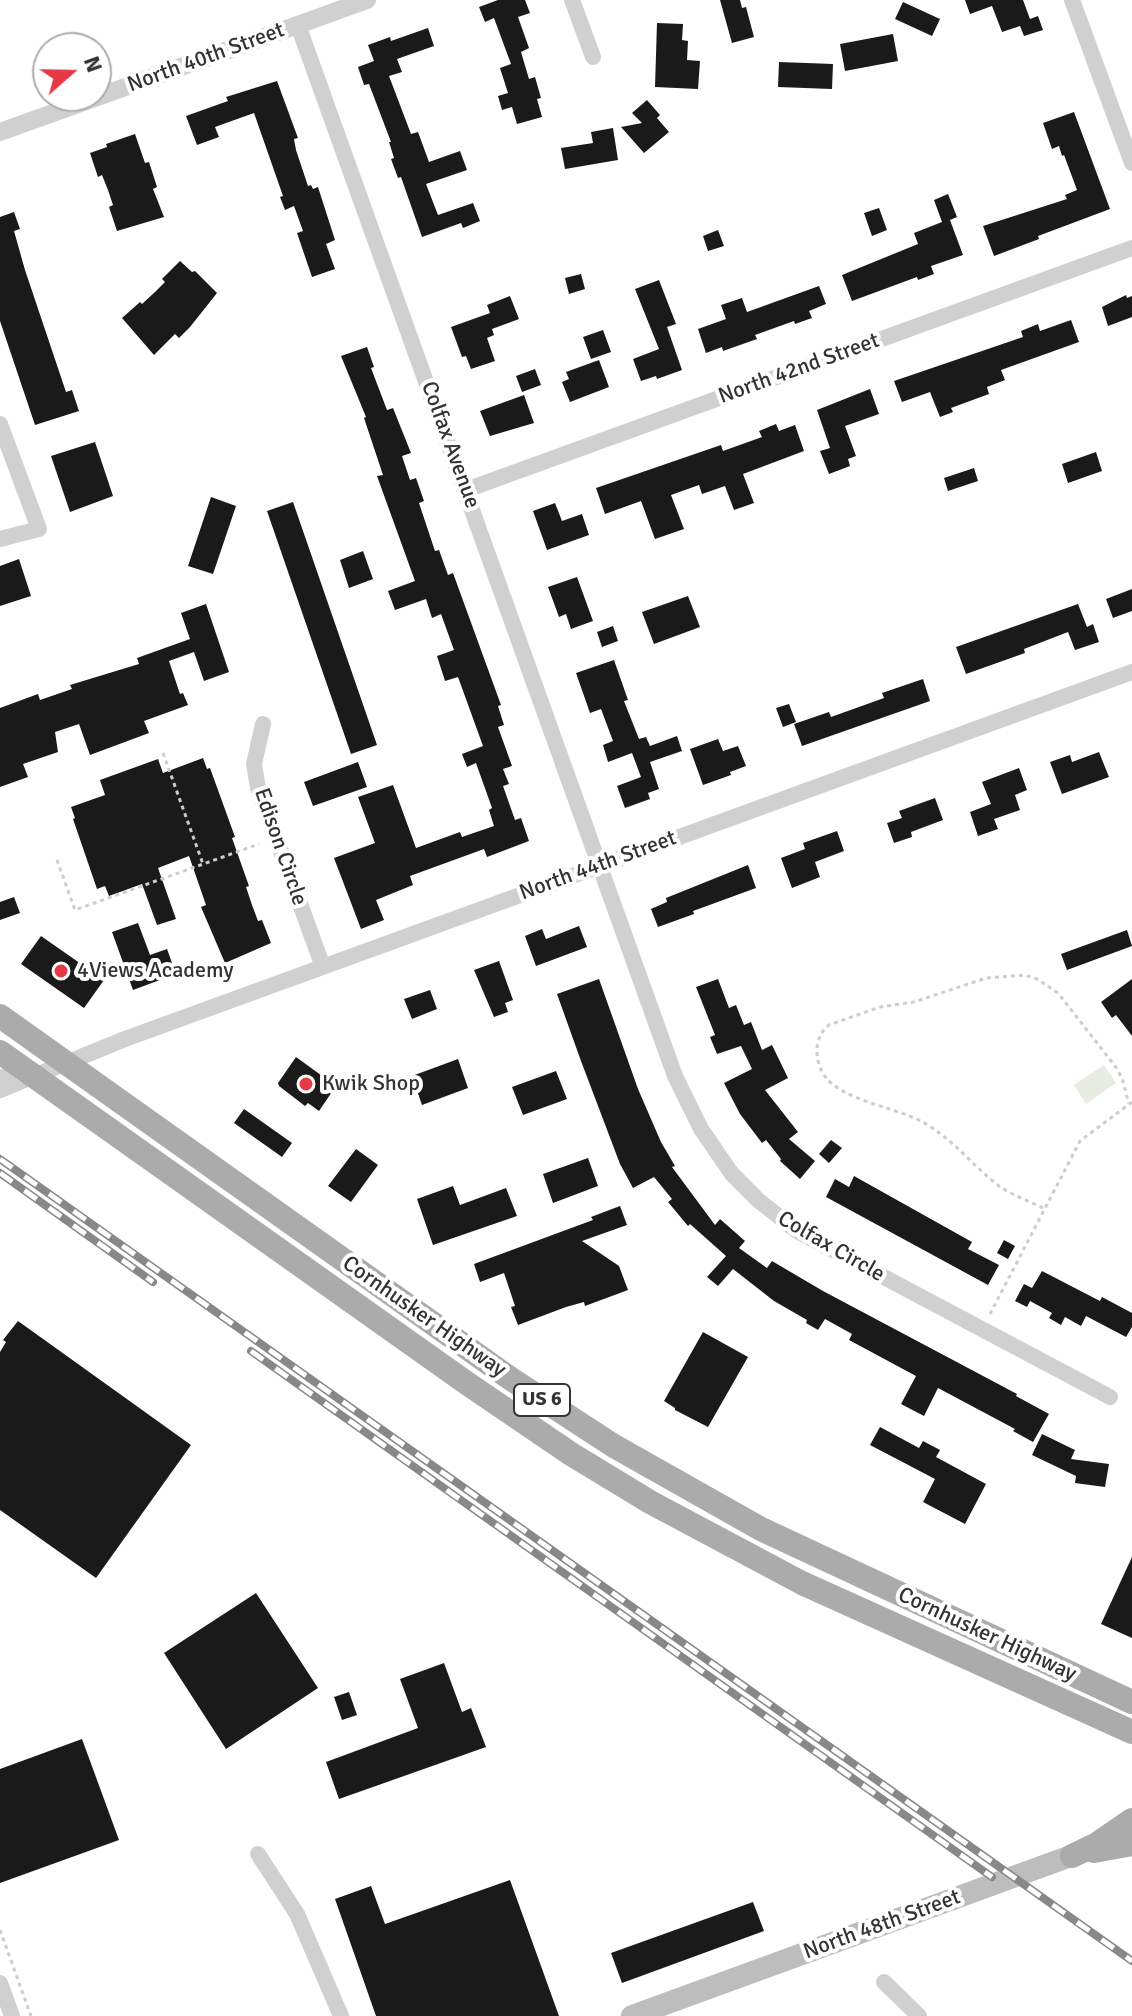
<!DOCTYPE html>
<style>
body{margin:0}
#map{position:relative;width:1132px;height:2016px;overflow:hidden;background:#fff;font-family:Signika,sans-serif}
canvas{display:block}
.north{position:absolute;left:32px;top:32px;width:80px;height:80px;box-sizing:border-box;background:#fff;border:2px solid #adadad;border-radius:50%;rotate:70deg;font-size:22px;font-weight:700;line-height:32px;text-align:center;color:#333}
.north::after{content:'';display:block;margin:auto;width:28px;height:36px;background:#e63946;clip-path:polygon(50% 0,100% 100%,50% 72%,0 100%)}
</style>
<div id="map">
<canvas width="1132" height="2016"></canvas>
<div class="north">N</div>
</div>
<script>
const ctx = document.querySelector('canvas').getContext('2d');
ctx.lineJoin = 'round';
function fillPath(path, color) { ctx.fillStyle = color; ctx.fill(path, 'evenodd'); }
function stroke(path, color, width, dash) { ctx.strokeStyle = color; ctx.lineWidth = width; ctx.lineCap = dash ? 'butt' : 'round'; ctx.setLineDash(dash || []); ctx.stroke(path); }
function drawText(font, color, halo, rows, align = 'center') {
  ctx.font = font + ' Signika,sans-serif'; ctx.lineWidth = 8; ctx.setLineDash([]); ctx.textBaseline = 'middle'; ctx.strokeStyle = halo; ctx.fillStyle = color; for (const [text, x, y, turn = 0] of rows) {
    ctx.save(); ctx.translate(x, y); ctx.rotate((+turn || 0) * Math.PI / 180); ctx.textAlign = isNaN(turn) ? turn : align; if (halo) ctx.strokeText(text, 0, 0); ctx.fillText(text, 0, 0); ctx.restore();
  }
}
fillPath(new Path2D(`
 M1104 1065 1116 1083 1086 1104 1074 1085Z`), '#e6ecdf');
fillPath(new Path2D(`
 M498 0H525L530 13 518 17 529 48 521 52 529 79 535 77 541 98 537 99 542 117 517 124 512 107 502 110 498 96 508 93 500 68 511 64 494 18 485 22 479 7Z
 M720 0H740L742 8 746 7 754 37 732 43Z
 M965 0H1023L1030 19 1038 16 1043 30 1024 36 1020 26 1002 32 992 6 970 14Z
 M903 2 940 19 932 36 895 19Z
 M657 23 683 24 682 40 688 41 687 60 700 61 698 89 655 87Z
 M428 28 434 46 397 59 402 72 389 76 411 134 418 132 429 162 460 151 467 170 426 184 438 215 473 203 480 221 463 228 461 223 422 237 401 177 398 178 391 159 394 158 389 142H391L369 84 364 85 358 67 374 61 368 45 390 37 391 41Z
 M893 34 898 61 845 71 840 44Z
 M779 62 833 64 832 89 778 87Z
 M277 81 298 138 294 139 296 150 308 186 311 185 313 189 318 187 335 240 326 244 335 269 312 277 297 233 303 231 294 206 285 210 280 197 283 196 254 113 215 127 219 137 197 145 186 116 228 101 226 97Z
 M647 100 660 115 657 118 669 132 644 153 621 127 642 123 632 113Z
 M1074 112 1110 209 1038 236 1039 239 994 256 983 226 1067 199 1065 195 1077 190 1064 155 1062 156 1059 146 1052 149 1043 123Z
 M613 128 618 160 565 169 561 148 593 143 591 132Z
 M135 134 145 163 149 162 157 187 153 189 164 217 117 231 109 207 113 205 108 190 102 175 98 177 90 153 107 147 106 144Z
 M948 194 957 217 950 220 963 255 931 266 934 274 918 280 917 277 852 301 842 275 918 244 914 233 942 222 934 200Z
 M879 208 887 230 872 236 864 213Z
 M14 212 20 229 14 231 25 270 66 392 72 390 79 411 35 425 0 321V217Z
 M718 230 724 246 708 251 703 236Z
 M180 261 192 272 195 271 217 293 190 327 179 338 175 334 154 355 122 318 140 302 142 304 155 292 165 282 162 279Z
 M581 274 585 289 569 294 565 278Z
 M659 280 676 324 667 327 682 370 657 379 656 376 641 381 633 359 659 349 635 289Z
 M819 286 826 304 809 311 812 318 795 324 794 321 755 335 757 339 723 351 722 347 706 353 698 329 726 319 721 305 742 298 747 312Z
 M1126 295 1127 298 1132 296V317L1108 326 1102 307Z
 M510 296 519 319 492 329 494 335 487 338 495 361 471 369 466 356 462 357 451 327 490 313 487 305Z
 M1071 320 1079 342 1001 370 1005 380 987 387 989 394 951 408 953 412 940 417 930 392 902 402 894 381 1023 337 1021 331 1038 324 1040 331Z
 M603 330 611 352 591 359 583 337Z
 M367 347 374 367 371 368 387 410 393 408 411 453 402 456 410 480 416 478 424 501 419 503 435 551 439 550 448 575 453 573 501 705 498 706 504 725 498 727 512 766 503 769 509 784 503 786 515 820 521 818 529 841 487 857 484 849 410 876 413 885 376 900 384 920 361 929 334 858 375 843 358 797 393 785 416 848 460 832 462 837 494 826 489 810 492 808 476 763 467 767 462 754 483 746 458 677 445 681 437 656 454 650 441 614 432 618 426 599 395 610 388 591 415 581 377 476 383 475 364 418 366 417 341 356Z
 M599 360 609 387 570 402 562 382 569 379 566 372Z
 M535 369 541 385 522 392 516 376Z
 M870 389 879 414 845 426 856 456 848 459 850 466 829 474 820 451 830 448 817 410Z
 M524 395 534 423 490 436 480 411Z
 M776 424 779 431 795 425 804 451 743 474 754 503 734 510 725 486 702 494 699 485 671 495 684 529 655 539 641 501 605 514 596 488 721 445 723 451 762 437 759 431Z
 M95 442 113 496 70 512 51 456Z
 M1096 452 1102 471 1068 483 1062 464Z
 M974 468 978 481 948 491 944 478Z
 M211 497 236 506 213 574 188 566Z
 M293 502 377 745 351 754 267 511Z
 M555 503 562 521 582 514 589 535 547 550 533 511Z
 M363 551 373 579 349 588 340 560Z
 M19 559 31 596 0 606V566Z
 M577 577 593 621 571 629 566 614 559 617 548 587Z
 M1132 589V611L1113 618 1106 599Z
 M688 596 700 627 654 644 642 612Z
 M206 604 229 672 204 681 194 652 169 661 180 694 183 693 188 705 144 721 149 733 90 755 79 724 55 732 58 752 23 764 28 777 0 787V708L38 694 40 700 72 689 70 685 139 664 137 658 190 639 181 613Z
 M1078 604 1087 627 1093 624 1099 642 1075 650 1068 632 1024 649 1025 653 966 674 956 647Z
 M613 626 618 641 602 647 597 632Z
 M614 660 628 700 624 701 639 739 646 737 650 746 677 736 682 751 650 762 659 789 648 793 650 799 625 808 617 786 641 777 632 753 608 762 603 745 613 741 601 709 590 713 576 673Z
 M923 679 930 701 802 746 794 724 829 712 831 717 884 698 882 693Z
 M789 704 796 722 783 727 776 708Z
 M718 739 723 751 738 746 746 766 730 772 731 775 703 785 690 749Z
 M1099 752 1109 777 1062 794 1050 762 1070 755 1072 762Z
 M203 758 207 769 210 768 235 837 232 838 249 886 246 887 252 905 258 921 262 920 271 943 225 963 201 907 206 905 189 856 158 868 176 919 157 925 142 884 109 896 105 886 97 889 73 819 75 818 71 807 105 795 100 780 158 759 163 773Z
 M358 762 367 787 313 806 304 782Z
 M1019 768 1027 790 1015 795 1020 810 994 819 998 829 978 836 970 812 991 804 982 782Z
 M935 798 943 820 911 832 912 837 894 843 887 823 902 818 899 811Z
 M837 831 844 851 815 862 820 877 792 888 781 858 805 849 803 843Z
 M748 865 756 888 693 911 694 914 658 927 651 909 667 902 666 898Z
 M14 897 20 913 0 920V902Z
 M138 923 150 955 167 949 176 974 133 990 112 932Z
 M579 926 587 947 536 966 525 936 542 929 546 939Z
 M1127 930 1132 946 1067 970 1061 954Z
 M41 936 104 980 84 1008 21 964Z
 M499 961 513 1000 505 1003 508 1012 494 1017 474 970Z
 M599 979 638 1089 661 1142 675 1166 672 1167 715 1225 720 1219 745 1241 739 1248 767 1268 772 1261 823 1291 1017 1394 1016 1396 1049 1414 1033 1442 1013 1431 1015 1429 938 1388 924 1416 901 1404 916 1376 849 1340 852 1334 825 1319 818 1330 806 1323 807 1320 774 1301 733 1269 718 1286 707 1277 726 1256 690 1224 688 1226 668 1202 672 1199 654 1177 633 1188 620 1164 581 1061 557 994Z
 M718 979 729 1008 736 1005 744 1025 751 1022 762 1050 772 1045 788 1078 765 1090 798 1132 789 1139 815 1161 800 1179 780 1161 781 1159 766 1140 762 1143 740 1114 724 1083 752 1069 741 1046 717 1054 710 1037 715 1035 696 987Z
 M1132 979V1036L1116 1015 1112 1018 1101 1002Z
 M430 990 437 1009 412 1019 404 999Z
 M296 1057 336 1086 319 1111 308 1103 305 1106 279 1086 278 1083Z
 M458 1059 468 1088 422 1105 412 1076Z
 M556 1071 567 1099 523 1115 512 1087Z
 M244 1109 292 1143 282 1157 234 1123Z
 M831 1140 842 1148 829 1163 819 1154Z
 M356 1149 378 1165 351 1202 328 1186Z
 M588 1158 598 1186 553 1203 543 1174Z
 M854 1176 972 1242 968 1249 999 1265 988 1285 826 1197 835 1179 849 1187Z
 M453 1186 460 1205 506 1188 517 1216 433 1245 417 1199Z
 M620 1206 627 1225 582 1241 619 1266 628 1290 585 1306 584 1302 566 1307 518 1325 511 1307 515 1306 504 1273 480 1282 474 1264 593 1220 591 1217Z
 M1004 1240 1015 1246 1008 1259 997 1253Z
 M1042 1271 1100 1301 1102 1297 1132 1313V1327L1126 1337 1086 1316 1081 1326 1065 1317 1061 1325 1049 1318 1052 1313 1030 1301 1027 1307 1015 1301 1024 1284 1032 1288Z
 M18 1321 191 1445 96 1578 0 1510V1352L6 1342 3 1340Z
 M703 1332 748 1357 708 1427 675 1410V1408L664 1401Z
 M880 1427 919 1448 923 1441 940 1450 936 1457 986 1484 965 1524 923 1502 935 1479 870 1445Z
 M1042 1434 1075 1450 1071 1459 1109 1464 1105 1487 1075 1483 1076 1476 1032 1455Z
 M1132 1557V1638L1101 1624Z
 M256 1593 318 1688 226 1749 164 1653Z
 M444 1663 462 1712 471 1708 486 1747 339 1799 326 1762 418 1728 400 1679Z
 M349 1692 357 1715 342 1720 334 1697Z
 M82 1739 119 1840 0 1883V1769Z
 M510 1880 559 2016H376L335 1899 371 1886 385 1924Z
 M753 1902 764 1931 622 1983 611 1953Z`), '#1a1a1a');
stroke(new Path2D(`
 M163 753 203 864
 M57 860 75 910 259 844
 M1043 1208C1029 1201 1012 1195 999 1186 969 1163 948 1132 912 1117 888 1107 846 1099 828 1080 814 1065 812 1038 829 1025L880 1007 914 1002 986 978 1025 975 1037 979 1058 993 1115 1066 1122 1078 1129 1104
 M990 1314 1080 1141 1132 1102
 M0 1930 31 2016`), '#cdcdcd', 3, [4, 4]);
stroke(new Path2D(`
 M572 0 593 57
 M1072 0 1132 163
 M298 25 675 1076 701 1129 732 1174 758 1200 797 1231 1110 1397
 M0 424 39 529 0 539
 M466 490 1132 248
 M263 724 254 764 258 788 323 967
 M0 1078 28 1068
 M0 1090 125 1039 1132 672
 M258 1854 297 1914 341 2016
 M884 1982 919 2016
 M0 1983 12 2016`), '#d0d0d0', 16);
stroke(new Path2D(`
 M0 132 367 0`), '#d0d0d0', 18);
stroke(new Path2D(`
 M632 2016 1090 1849`), '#bdbdbd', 22);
stroke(new Path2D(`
 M0 1016 511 1379 614 1446 761 1529 1132 1702
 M0 1052 468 1384 571 1454 650 1502 802 1583 1132 1732
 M1094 1851 1132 1844
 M1072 1856 1097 1844 1132 1820`), '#ababab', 24);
const rail = new Path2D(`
 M0 1159 1132 1961
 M0 1173 153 1282
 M251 1351 992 1877`);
stroke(rail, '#888', 8);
stroke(rail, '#fff', 5, [15]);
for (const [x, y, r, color] of [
 [61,971,8,"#e63946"],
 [306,1084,8,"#e63946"]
]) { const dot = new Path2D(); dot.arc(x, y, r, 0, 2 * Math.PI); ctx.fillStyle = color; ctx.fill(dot); stroke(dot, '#fff', 3); }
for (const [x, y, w] of [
 [542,1400,56]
]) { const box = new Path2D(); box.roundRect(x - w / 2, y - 16, w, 32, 6); ctx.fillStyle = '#fff'; ctx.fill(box); stroke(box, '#333', 2); }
drawText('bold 20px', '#333', null, [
 ["US 6",542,1400]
]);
drawText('22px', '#333', '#fff', [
 ["North 40th Street",206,58,-20],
 ["North 42nd Street",799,369,-20],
 ["Colfax Avenue",450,445,70],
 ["Edison Circle",280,847,71],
 ["North 44th Street",598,866,-20],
 ["Colfax Circle",831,1247,30],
 ["Cornhusker Highway",424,1317,35],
 ["Cornhusker Highway",987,1635,25],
 ["North 48th Street",882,1925,-20]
]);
drawText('22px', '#333', '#fff', [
 ["4Views Academy",77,971],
 ["Kwik Shop",322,1084]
], 'left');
</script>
